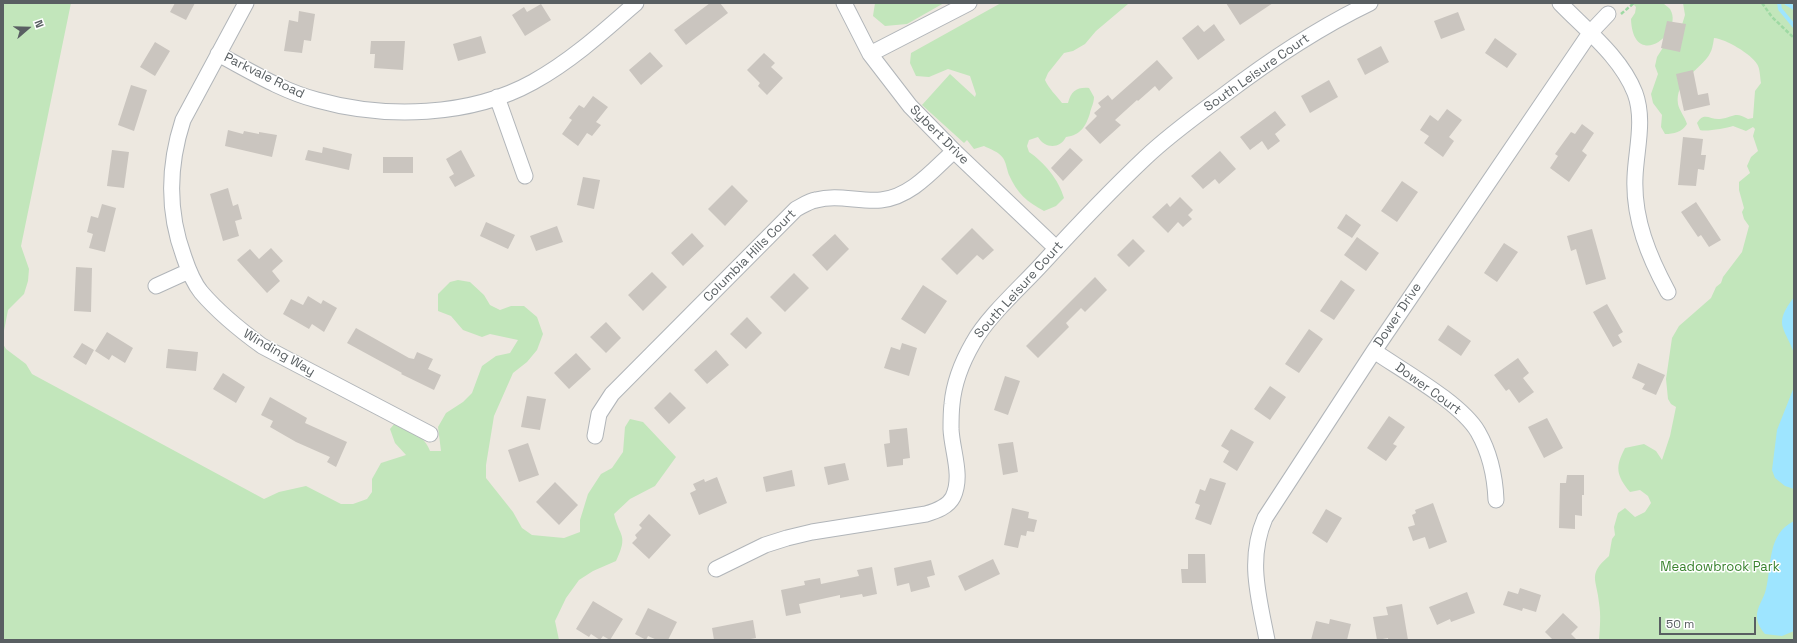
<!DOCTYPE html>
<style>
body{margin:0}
#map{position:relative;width:1797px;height:643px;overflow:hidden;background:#ede8e0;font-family:"Space Grotesk",sans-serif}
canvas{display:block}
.frame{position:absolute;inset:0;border:4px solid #595f62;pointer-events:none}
.north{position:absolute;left:8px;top:8px;width:40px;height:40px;-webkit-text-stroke:3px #fff;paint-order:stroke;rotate:70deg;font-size:11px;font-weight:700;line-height:16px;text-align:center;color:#595f62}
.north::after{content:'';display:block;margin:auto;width:14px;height:18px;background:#595f62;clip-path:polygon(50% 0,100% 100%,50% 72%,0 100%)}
.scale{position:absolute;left:1659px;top:617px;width:97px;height:18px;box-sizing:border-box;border:2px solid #595f62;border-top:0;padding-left:5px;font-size:12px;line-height:14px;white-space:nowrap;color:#595f62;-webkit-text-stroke:3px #fff;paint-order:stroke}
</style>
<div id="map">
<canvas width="1797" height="643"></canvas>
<div class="frame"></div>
<div class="north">N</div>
<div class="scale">50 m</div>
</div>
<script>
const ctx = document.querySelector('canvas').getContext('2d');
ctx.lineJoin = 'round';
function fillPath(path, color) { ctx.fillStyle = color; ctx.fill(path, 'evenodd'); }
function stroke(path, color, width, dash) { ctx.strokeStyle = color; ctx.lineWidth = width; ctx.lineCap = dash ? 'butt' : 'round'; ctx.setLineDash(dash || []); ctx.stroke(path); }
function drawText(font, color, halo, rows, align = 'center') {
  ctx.font = font + ' "Space Grotesk",sans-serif'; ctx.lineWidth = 3; ctx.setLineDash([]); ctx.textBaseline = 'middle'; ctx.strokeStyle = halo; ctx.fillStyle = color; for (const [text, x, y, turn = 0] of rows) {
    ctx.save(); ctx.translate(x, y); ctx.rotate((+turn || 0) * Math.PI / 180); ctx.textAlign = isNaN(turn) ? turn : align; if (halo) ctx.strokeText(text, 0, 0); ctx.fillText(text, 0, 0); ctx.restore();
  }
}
fillPath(new Path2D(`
 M3 3H71L21 246 29 269 28 281 24 294 8 310 3 336Z
 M875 3H944L907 24 885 26 873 16Z
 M1001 3H1133L1128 4 1096 31 1085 44 1073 51 1064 53 1048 73 1045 80C1049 89 1056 95 1062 103H1068C1071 91 1077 87 1089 88L1094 97C1094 103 1091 108 1090 113 1086 126 1081 135 1066 137 1060 149 1045 149 1038 137L1029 140 1027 146 1029 152C1044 162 1059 180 1064 198L1056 206 1044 211C1027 202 1017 193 1009 175 1007 170 1006 162 1003 158 999 152 990 149 984 146L974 149 967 140 964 143 922 105 950 74 975 97 976 94 970 76 948 69 929 77 916 76 910 63 911 53Z
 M1632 3H1663C1665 5 1668 7 1670 9 1685 33 1633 72 1631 19L1635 13 1636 7Z
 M1683 3H1794V640H1599C1600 627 1601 615 1599 603 1597 579 1587 575 1609 556L1612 539 1615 535 1614 527 1618 513 1625 508 1635 517 1645 512 1651 503 1648 496 1640 490 1630 492C1616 475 1615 467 1625 448L1644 444 1656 451 1662 460 1670 436 1676 407 1671 404 1668 399 1666 379 1672 338 1679 326 1711 298 1716 287 1721 283 1723 277 1742 252 1749 226 1744 219 1742 212 1744 208 1739 190V182L1750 173 1747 166 1751 157 1758 151 1753 136 1755 129 1753 127 1746 131 1733 126C1726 128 1706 132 1700 130L1697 123C1704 111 1710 120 1720 119 1734 117 1735 111 1748 119L1753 118 1755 91 1761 83C1760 77 1760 68 1757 64 1751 54 1726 39 1714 38 1713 45 1712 52 1707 58 1696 72 1675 82 1678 104 1679 110 1685 117 1687 124 1682 132 1674 134 1665 134L1661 127 1662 115 1653 103 1651 94 1658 74 1655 66 1657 57 1664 46 1681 28 1685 15Z
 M458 280 470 282 484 295 490 305 500 310 511 306H524L537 317 543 334 537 350 527 362 513 373 494 416 486 465V478L513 512 522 528 532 535 564 538 580 532V520L588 494 601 474 612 468 623 452 625 427 630 419 643 422 676 457 655 486 630 499 614 514C619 537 629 534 616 561L593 571 579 580 566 598 555 621 559 640H3V344L6 349 26 364 32 374 264 499 279 492 306 486 341 504H353L367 499 372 492V479L381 463 406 455 395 443 390 429 395 423C408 428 425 436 430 451H441L438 427 446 413 463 402 472 393 482 366 496 356 510 353 518 340 490 334 482 337 463 330 451 316 438 311V294L450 282Z`), '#c2e6bb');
fillPath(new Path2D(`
 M1794 297V353C1784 326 1773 325 1794 297Z
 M1794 387V489L1785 486 1775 478 1772 470 1777 430Z
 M1794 521V631L1782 636 1765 634C1761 629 1758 625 1757 618 1756 607 1764 599 1766 589 1772 565 1767 534 1794 521Z`), '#9ee5ff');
stroke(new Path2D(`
 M1779 3 1780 9 1794 26
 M1786 3 1794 8`), '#9ee5ff', 4);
fillPath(new Path2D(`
 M175 3H195L186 20 170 12Z
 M710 3H720L728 13 686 45 674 30Z
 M1226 3H1273L1240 25Z
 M541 4 551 20 525 36 512 15 524 7 527 12Z
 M299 11 315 14 311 41 304 40 302 53 284 51 289 20 298 22Z
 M1458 12 1465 30 1441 39 1434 21Z
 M1667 21 1686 24 1680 52 1661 48Z
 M1214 24 1225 40 1198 60 1182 38 1198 25 1204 32Z
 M481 36 486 53 458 61 453 44Z
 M1495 38 1517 54 1507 68 1485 53Z
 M371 41H405L403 70 374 68 375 54H370Z
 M155 42 170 51 155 76 140 67Z
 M1381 46 1389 62 1365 75 1357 59Z
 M650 52 663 66 641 85 629 70Z
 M764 53 775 63 771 67 783 78 767 95 758 86 760 83 747 70Z
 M1157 60 1173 78 1159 91 1155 86 1138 101 1137 100 1115 120 1121 125 1100 144 1085 128 1097 116 1094 113 1101 107 1098 103 1108 95 1112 100Z
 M1693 70 1698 95 1708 93 1710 105 1684 111 1676 74Z
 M1329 80 1338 97 1310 113 1301 96Z
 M131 85 147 90 134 131 118 125Z
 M593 96 608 107 596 122 601 125 592 136 587 133 578 146 562 134 572 120 569 118 579 105 584 108Z
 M1447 109 1462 120 1449 137 1454 141 1443 157 1424 143 1429 136 1420 130 1430 115 1438 121Z
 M1275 111 1286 125 1275 134 1280 141 1268 150 1262 141 1250 150 1240 137Z
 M1582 124 1594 133 1582 151 1587 155 1569 182 1550 168 1558 156 1555 154 1571 132 1575 134Z
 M228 130 243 134 244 131 259 134V132L277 135 272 157 225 146Z
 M1683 137 1703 139 1701 155H1706L1704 170 1698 169 1696 186 1678 185Z
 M323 147 352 154 349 170 305 160 308 150 322 153Z
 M1070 148 1083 160 1063 181 1051 168Z
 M112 150 129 152 124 188 107 186Z
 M461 150 475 176 455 187 449 177 454 174 446 159Z
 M1220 151 1236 169 1219 184 1215 179 1203 189 1191 176Z
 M383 157H413V173H383Z
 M583 177 600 180 594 209 577 205Z
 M1402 181 1418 192 1397 222 1381 211Z
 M732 185 748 201 725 226 708 209Z
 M228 188 233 206 238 204 242 219 235 221 239 236 223 241 210 194Z
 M1180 197 1193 210 1188 215 1192 219 1183 227 1178 222 1168 233 1152 217 1167 203 1170 207Z
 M1696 202 1721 240 1709 247 1701 235 1698 237 1681 212Z
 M102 204 116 208 105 252 89 248 93 234 87 232 91 216 98 218Z
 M1346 214 1361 225 1352 238 1337 228Z
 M486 222 515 235 508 249 480 236Z
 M557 226 563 242 536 251 530 236Z
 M972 228 994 250 983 260 977 255 957 275 941 259Z
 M1592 229 1606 279 1586 285 1576 249 1571 251 1567 236Z
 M692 233 704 246 683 266 671 253Z
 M835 234 849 249 827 271 812 255Z
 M1357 237 1379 253 1366 271 1344 255Z
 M1133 239 1145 251 1129 267 1117 255Z
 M1504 243 1518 252 1497 282 1484 273Z
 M271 248 283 261 272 271 280 281 267 293 237 260 250 249 259 259Z
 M76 267 92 268 91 312 74 311Z
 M652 272 667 287 643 311 628 295Z
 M794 273 809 288 785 312 770 297Z
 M1095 277 1107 290 1085 312 1081 308 1066 323 1069 327 1038 358 1026 346Z
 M1341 280 1355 290 1334 320 1320 311Z
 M923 285 947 301 925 334 901 319Z
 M308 296 321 304 323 300 337 308 324 332 312 324 309 329 283 314 291 299 303 305Z
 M1607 304 1623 332 1618 335 1622 342 1613 347 1593 312Z
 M747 317 762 333 746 349 730 334Z
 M606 322 621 338 606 353 590 337Z
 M1448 325 1471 341 1461 356 1438 340Z
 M356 328 409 358 414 359 417 352 433 359 428 369 441 375 434 390 401 374 402 373 347 343Z
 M1309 329 1323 339 1299 373 1285 364Z
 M107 332 133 348 125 363 112 355 109 360 95 351Z
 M82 343 94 350 86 365 73 357Z
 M902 343 917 348 909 376 884 368 891 347 900 350Z
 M168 349 198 352 196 371 166 368Z
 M716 350 729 365 707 384 694 370Z
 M576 353 591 369 569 389 554 373Z
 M1518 358 1529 373 1523 378 1534 392 1519 403 1509 389 1506 391 1494 375Z
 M1638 363 1665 375 1656 395 1642 389 1645 384 1632 378Z
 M223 373 245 387 236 403 213 389Z
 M1005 376 1020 381 1008 415 994 410Z
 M1270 386 1286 397 1270 420 1254 409Z
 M670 392 686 408 669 424 654 408Z
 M527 396 546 399 540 430 521 427Z
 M270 397 307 418 305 423 347 442 336 467 327 462 330 457 296 442 270 427 273 421 261 415Z
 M1389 416 1405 427 1393 444 1397 446 1386 461 1367 448Z
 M1547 418 1563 448 1544 458 1528 427Z
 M907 428 910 458 903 459V465L887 467 884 444 890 443 889 430Z
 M1231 429 1254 442 1237 471 1223 462 1229 451 1221 446Z
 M1013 442 1018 472 1003 475 998 444Z
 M528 443 539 475 519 482 508 450Z
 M845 463 849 480 828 485 824 467Z
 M792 470 795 486 766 492 763 477Z
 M1567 475H1584V495H1582V516L1575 515V529L1559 528 1560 483H1566Z
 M717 477 727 503 699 515 690 493 696 490 693 484 704 479 705 482Z
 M1210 478 1226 483 1211 525 1195 519 1200 505 1195 503 1200 489 1205 491Z
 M555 482 578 505 559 525 536 502Z
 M1433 503 1447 542 1429 549 1425 537 1413 541 1408 527 1415 525 1412 515 1416 513 1415 510Z
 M1012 508 1029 512 1028 518 1037 520 1034 532 1027 531 1026 536 1021 535 1018 548 1004 545Z
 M1326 509 1342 518 1327 543 1312 533Z
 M649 514 671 535 649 559 632 543 637 538 635 535 642 528 639 525Z
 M1188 554H1205L1206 583H1182L1181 569H1188Z
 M993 559 1000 574 965 591 958 576Z
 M931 560 935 575 927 577 930 587 911 592 909 583 897 586 894 568Z
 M872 567 877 594 863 597 862 594 840 598V595L799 604 801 613 786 616 781 590 805 585 804 581 820 578 821 584 859 576 857 570Z
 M1520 588 1541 595 1536 612 1523 608 1522 611 1503 605 1508 591 1518 594Z
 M1467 592 1475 613 1451 622 1450 619 1437 625 1429 607Z
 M593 601 623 619 610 640 603 636 600 640 591 634 589 637 576 629Z
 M1402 604 1408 640H1388V638L1377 640 1373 617 1388 615 1386 607Z
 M648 608 677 622 668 640H657L648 636 646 640 635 634Z
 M1563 613 1578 627 1571 634 1577 640H1553L1545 632Z
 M1330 619 1351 624 1347 640H1311L1316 621 1329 624Z
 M753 620 756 638 745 640H714L712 628Z`), '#cac5bf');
const minor = new Path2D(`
 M246 3 183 120C168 166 167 211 184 257 188 269 193 282 201 292 219 313 240 330 262 346L430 434
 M844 3 870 54 910 106 954 151 1056 248
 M1560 3C1586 30 1621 57 1635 93 1645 120 1636 150 1635 177 1633 219 1649 257 1668 292
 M218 54C250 71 282 91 317 100 385 119 470 117 533 82 571 61 603 32 636 3
 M870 54 969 3
 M497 97 525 176
 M156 286 189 271
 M1374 351C1403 371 1461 403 1478 432 1490 453 1495 476 1496 500
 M595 436 599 414 612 394 796 209C802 206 809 201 816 200 837 194 859 202 881 200 911 197 933 170 954 151
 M716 569 765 545 787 538 812 532 926 514C936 511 948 507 953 497 963 476 952 451 951 429 951 421 951 412 952 404 954 382 962 362 973 343 987 317 1021 287 1042 264 1075 228 1109 192 1145 158 1169 135 1197 115 1224 95 1270 60 1318 28 1370 3
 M1267 640C1259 598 1247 560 1265 518L1374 351 1590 33 1608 14`);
stroke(minor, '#b1b5b9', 17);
stroke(new Path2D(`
 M1762 3 1772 17 1794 38
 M1621 14 1634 3`), '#9ed9a3', 2.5, [4, 2]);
stroke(minor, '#fff', 15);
drawText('13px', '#595f62', '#fff', [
 ["South Leisure Court",1257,73,-35],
 ["Parkvale Road",264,76,26],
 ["Sybert Drive",939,135,45],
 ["Columbia Hills Court",750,256,-45],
 ["South Leisure Court",1019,290,-48],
 ["Dower Drive",1398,315,-56],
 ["Winding Way",279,353,30],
 ["Dower Court",1428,389,36]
]);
drawText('13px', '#3a832f', '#fff', [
 ["Meadowbrook Park",1720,567]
]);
</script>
